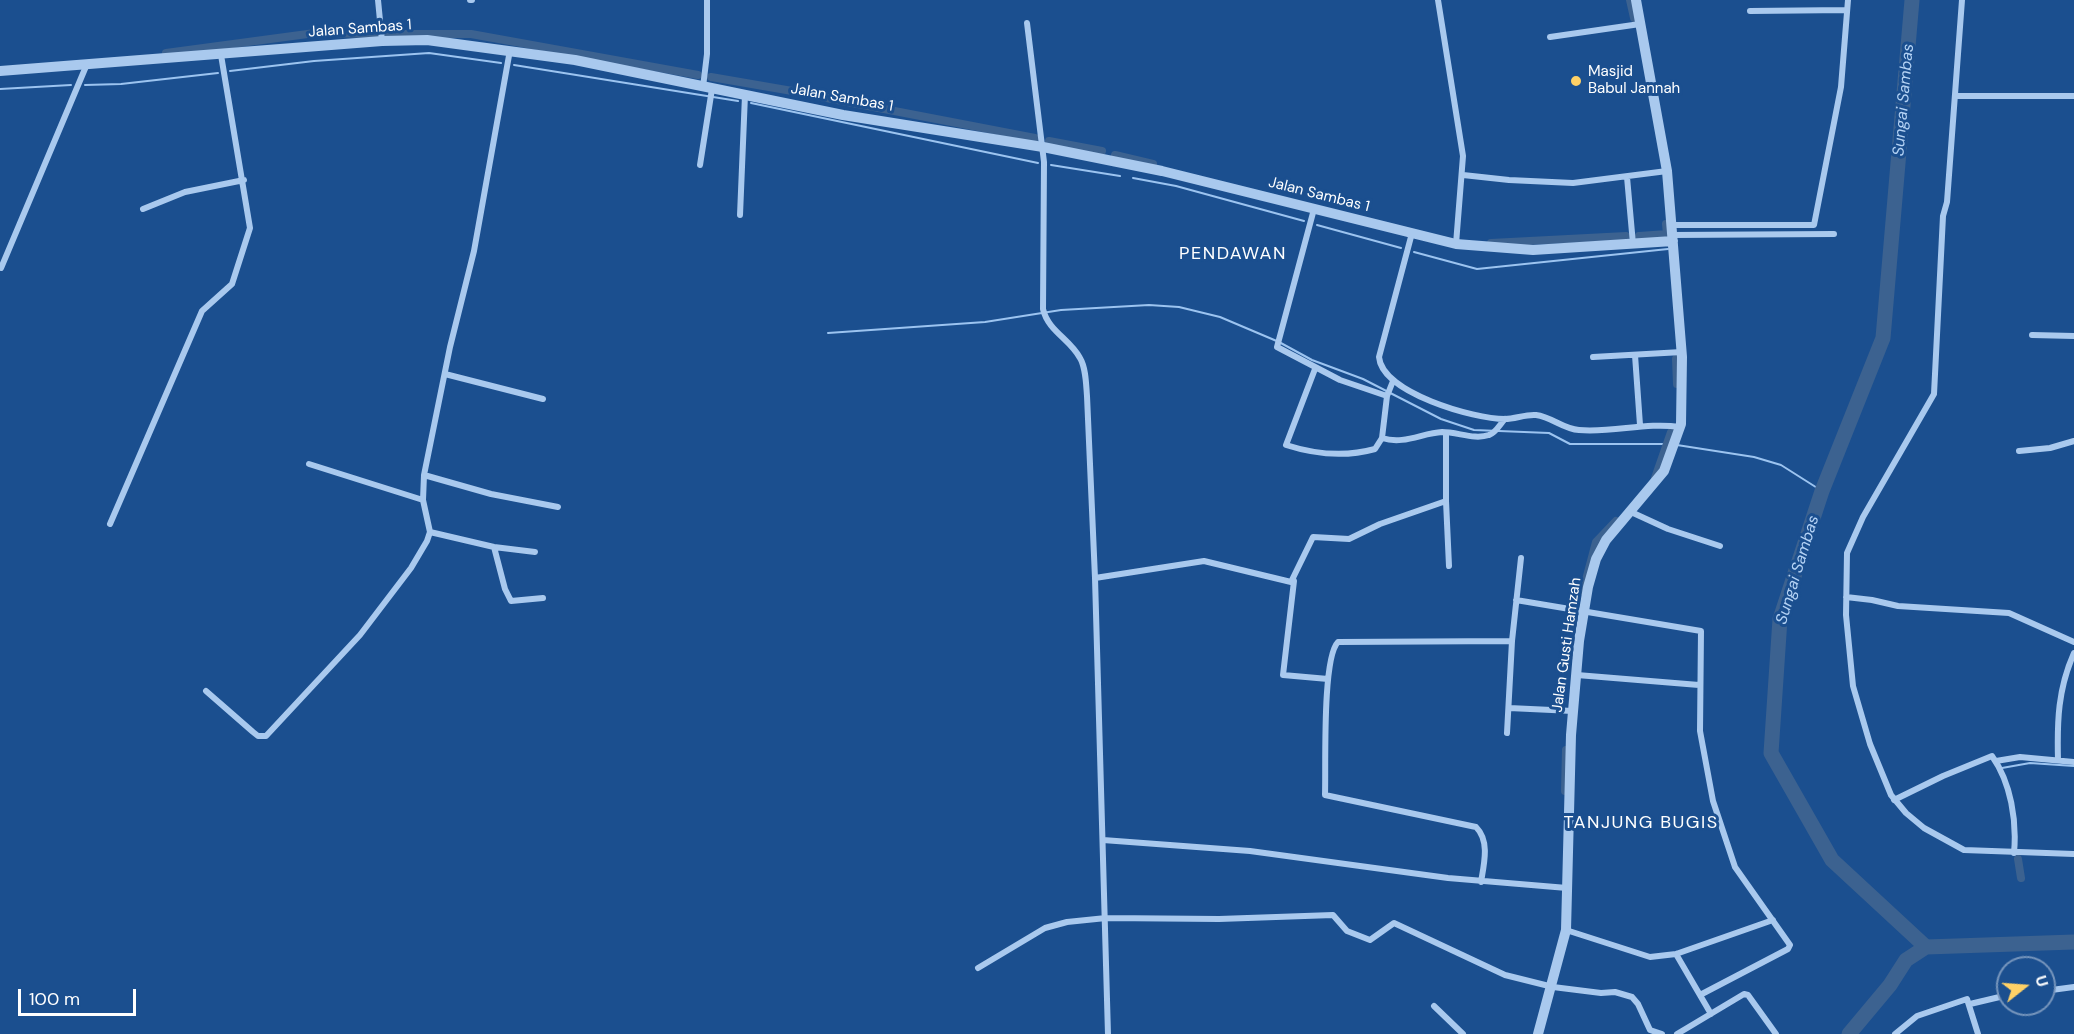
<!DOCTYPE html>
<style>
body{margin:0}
#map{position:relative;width:2074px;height:1034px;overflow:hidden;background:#1b4f8f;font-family:"DM Sans",sans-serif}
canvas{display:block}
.north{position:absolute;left:1996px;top:956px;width:60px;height:60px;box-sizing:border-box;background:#1b4f8f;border:2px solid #7695bc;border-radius:50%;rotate:73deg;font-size:16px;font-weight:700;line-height:24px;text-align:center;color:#fff}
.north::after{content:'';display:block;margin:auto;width:21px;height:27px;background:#ffd166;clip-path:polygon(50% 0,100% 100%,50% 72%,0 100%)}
.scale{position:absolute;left:18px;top:989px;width:118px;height:27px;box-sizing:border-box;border:3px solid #fff;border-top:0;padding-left:8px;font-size:18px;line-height:21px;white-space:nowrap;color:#fff;-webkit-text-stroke:4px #1b4f8f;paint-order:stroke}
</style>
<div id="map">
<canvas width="2074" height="1034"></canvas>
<div class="north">U</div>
<div class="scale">100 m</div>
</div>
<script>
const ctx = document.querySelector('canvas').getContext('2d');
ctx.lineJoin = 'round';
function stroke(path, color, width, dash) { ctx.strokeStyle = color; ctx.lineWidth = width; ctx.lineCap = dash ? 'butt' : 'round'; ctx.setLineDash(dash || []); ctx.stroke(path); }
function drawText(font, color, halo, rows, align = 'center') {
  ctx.font = font + ' "DM Sans",sans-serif'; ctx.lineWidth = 6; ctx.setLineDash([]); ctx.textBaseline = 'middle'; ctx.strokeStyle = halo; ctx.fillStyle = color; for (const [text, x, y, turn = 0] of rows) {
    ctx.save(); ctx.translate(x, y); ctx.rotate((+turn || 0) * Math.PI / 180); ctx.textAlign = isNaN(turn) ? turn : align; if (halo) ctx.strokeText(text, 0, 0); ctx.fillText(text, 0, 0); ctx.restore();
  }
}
stroke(new Path2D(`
 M514 65 738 101
 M230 71 314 61 429 53 501 63
 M85 85 121 84 218 73
 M0 89 71 85
 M751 103 1038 163
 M1051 165 1120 176
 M1133 178 1176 186 1304 221
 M1317 225 1401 248
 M1414 252 1477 269 1668 249
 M828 333 985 322 1061 310 1149 305 1179 307 1220 317 1279 342 1312 360 1363 379 1441 419 1474 430 1549 433 1570 444H1671
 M1677 445 1754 457 1781 465 1822 491
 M2002 768 2030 763 2074 766`), '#9cc4f0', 2);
stroke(new Path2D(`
 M1630 0 1634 18
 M388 34H471L698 75
 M166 53 315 33 375 34
 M711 77 798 92
 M811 95 1035 138
 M1049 141 1102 151
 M1115 155 1153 164
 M1639 236 1667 234 1666 224
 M1491 243 1626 236
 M1676 359 1677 384
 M1655 478 1671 432
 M1583 591 1596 542 1616 521
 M1565 791 1566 750
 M2018 859 2021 878`), '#3c6290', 8);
stroke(new Path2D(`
 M1912 0 1883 338 1822 491 1780 619 1771 753 1832 860 1926 947 2074 942
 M1849 1034 1890 985 1906 960 1926 947`), '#3c6290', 15);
stroke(new Path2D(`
 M378 0 382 41
 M470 0H472
 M1438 0 1463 156 1456 244
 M1962 0 1947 202 1943 216 1934 394 1863 517 1847 553 1846 615 1853 686 1870 744 1891 795 1906 813 1924 828 1964 850 2074 854
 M1750 11 1847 10
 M1027 23 1044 162 1043 309C1048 331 1070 339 1080 358 1086 368 1086 384 1087 396L1095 578 1108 1034
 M1550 37 1640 24
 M703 87 707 54V0
 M1956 96H2074
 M700 165 712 89
 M1463 175 1509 180 1573 183 1667 171
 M1627 177 1633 244
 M143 209 185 192 244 180
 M1314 209 1277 347 1340 380 1387 396
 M740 215 745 95
 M1671 225H1814L1841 87 1848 0
 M1412 233 1379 357C1382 393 1474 419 1505 419 1515 419 1526 414 1536 415 1552 417 1563 429 1579 430 1613 433 1646 422 1680 427
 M1672 235 1834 234
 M1 268 87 64
 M2032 335 2074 336
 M1635 355 1640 425
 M1593 357 1682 352
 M1315 369 1286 445C1314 454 1346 457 1375 449L1382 438
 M445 374 543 399
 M1393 381 1387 396 1382 438C1404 445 1422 433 1442 432 1458 432 1474 440 1489 435 1496 433 1500 424 1505 419
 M2019 451 2050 448 2074 441
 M309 464 423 500
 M424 475 491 494 558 507
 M1446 501 1449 566
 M1631 512 1668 529 1720 546
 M110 524 202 311 232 284 250 228 221 55
 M430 532 494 547 535 552
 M494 547 505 589 511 601 543 598
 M1095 578 1204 561 1291 582 1313 537 1349 539 1380 524 1446 501V433
 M1294 581 1283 675 1328 679
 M1846 597 1872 600 1898 606 2009 613 2074 642
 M1516 600 1701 631 1700 731 1713 801 1735 867 1790 945 1788 949 1700 995
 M1577 675 1699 685
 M206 691 253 732 258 736H266L360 635 411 568 427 541 430 532 423 500 424 475 450 347 474 251 510 50
 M1509 708 1573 711
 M1507 733 1512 641 1521 558
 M2058 760C2057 721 2058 689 2074 653
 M1996 761 2020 757 2074 762
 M1894 800 1943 776 1992 756C2011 783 2017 821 2014 853
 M1103 840 1250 851 1448 878 1567 888
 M1481 882C1484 864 1490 841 1476 827L1325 795C1326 768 1322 658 1338 642L1512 641
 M1566 930 1650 957 1676 954 1773 920
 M1676 954 1711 1014
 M978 968 1045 928 1067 922 1106 918 1219 919 1333 915 1347 931 1370 940 1394 923 1505 975 1553 987 1601 993 1615 992 1632 997 1638 1004 1650 1030 1662 1034
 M2044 991 2074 987
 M1970 1004 2008 995
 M1434 1006 1463 1034
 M1677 1034 1744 994 1748 995 1776 1034
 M1895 1034 1917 1016 1967 999 1978 1034`), '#a9c9ee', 6);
stroke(new Path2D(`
 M0 71 382 41 427 40 575 60 843 115 1043 147 1162 171 1456 244 1533 250 1673 241
 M1538 1034 1566 930 1571 735 1579 641 1588 587 1596 559 1606 540 1664 471 1681 424 1682 357 1667 171 1636 0`), '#a9c9ee', 10);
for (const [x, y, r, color] of [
 [1576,81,6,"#ffd166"]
]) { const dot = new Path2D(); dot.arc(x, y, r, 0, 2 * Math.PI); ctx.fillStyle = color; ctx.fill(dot); stroke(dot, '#1b4f8f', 2); }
drawText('15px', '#fff', '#1b4f8f', [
 ["Jalan Sambas 1",360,29,-4],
 ["Jalan Sambas 1",842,98,10],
 ["Jalan Sambas 1",1319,195,14],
 ["Jalan Gusti Hamzah",1567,645,-82]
]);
drawText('15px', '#fff', '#1b4f8f', [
 ["Masjid",1588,72],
 ["Babul Jannah",1588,89]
], 'left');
drawText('italic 16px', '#b5d3f5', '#1b4f8f', [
 ["Sungai Sambas",1904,100,-85],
 ["Sungai Sambas",1798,570,-73]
]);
ctx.letterSpacing = '1.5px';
drawText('18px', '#fff', '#1b4f8f', [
 ["PENDAWAN",1233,254],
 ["TANJUNG BUGIS",1641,823]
]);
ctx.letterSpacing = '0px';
</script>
